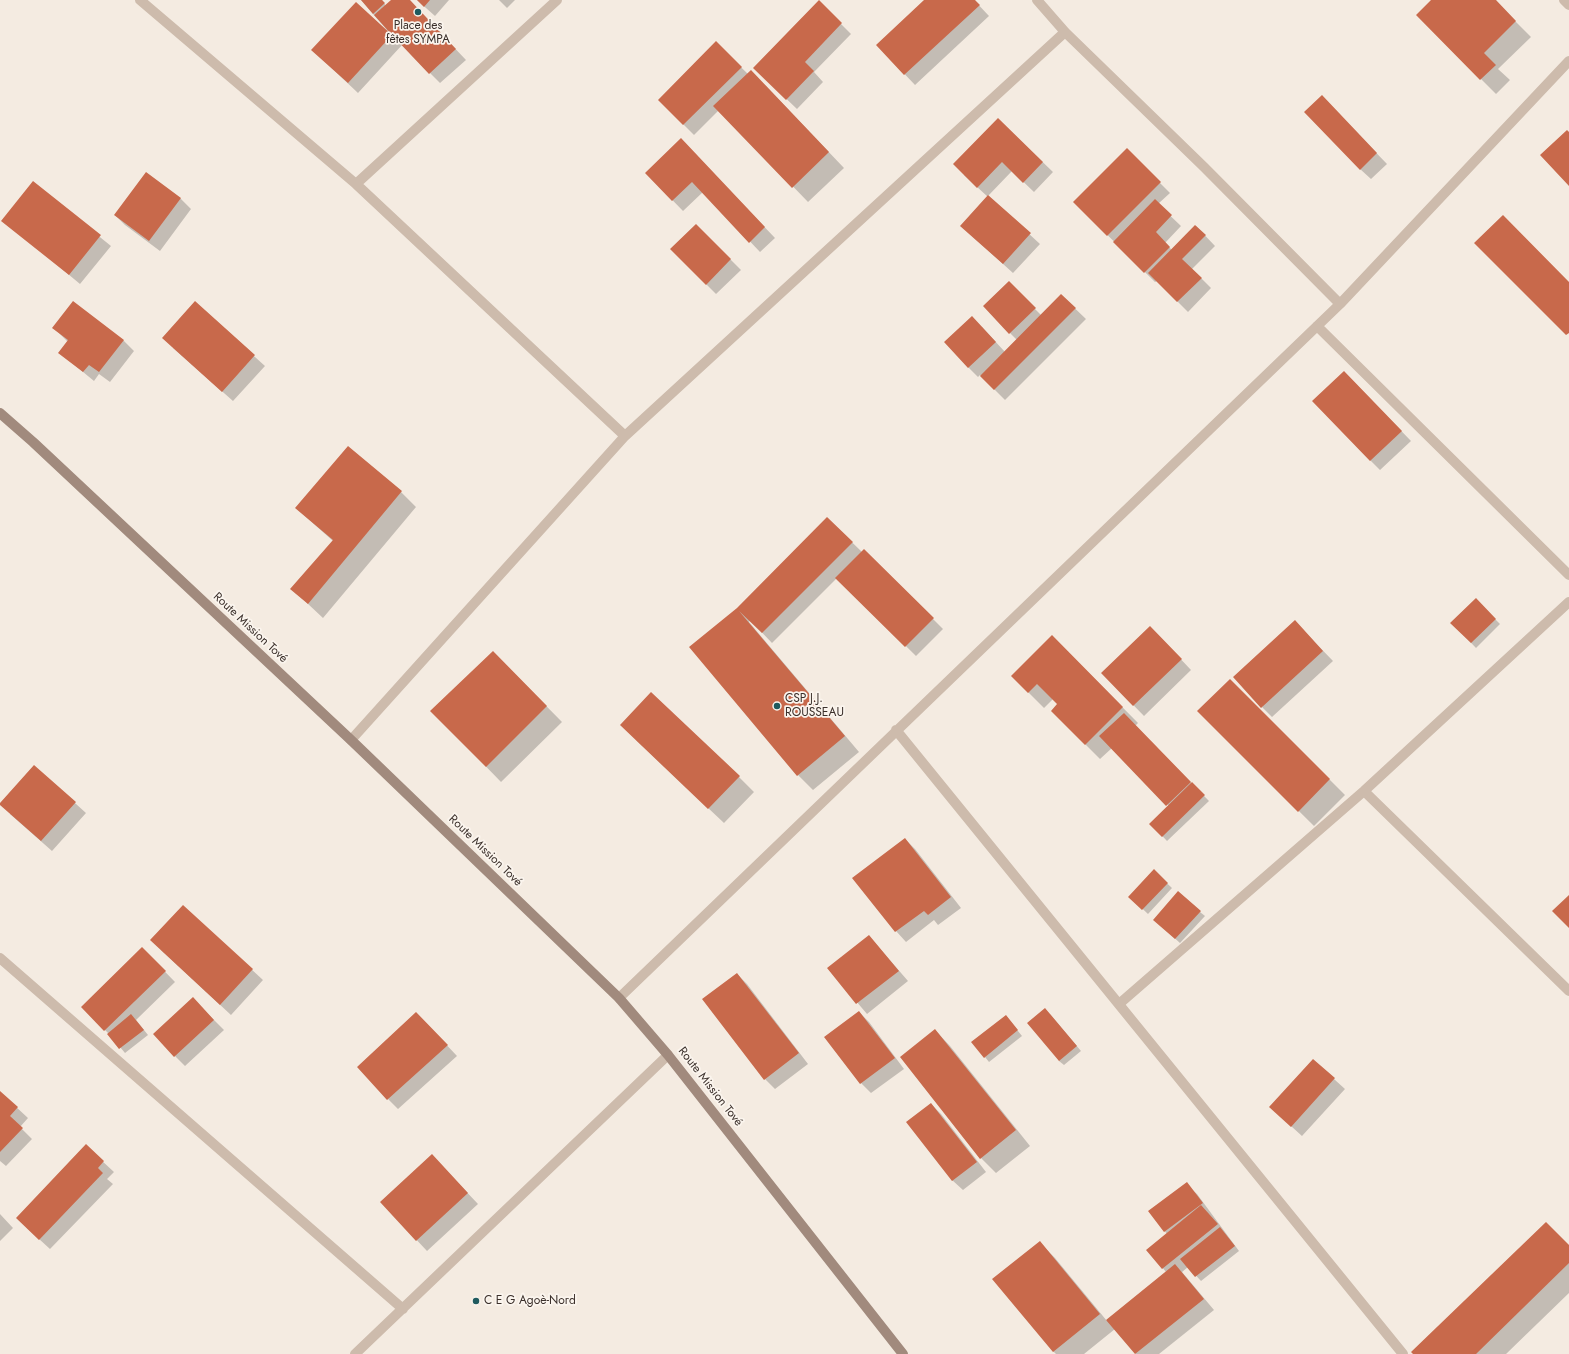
<!DOCTYPE html>
<meta charset="utf-8">
<style>
body{margin:0}
canvas{display:block;background:#f4ebe1}
</style>
<canvas width="1569" height="1354"></canvas>
<script>
const ctx = document.querySelector('canvas').getContext('2d');
ctx.lineJoin = 'round';
function fillPath(path, color) { ctx.fillStyle = color; ctx.fill(path, 'evenodd'); }
function stroke(path, color, width, dash) { ctx.strokeStyle = color; ctx.lineWidth = width; ctx.lineCap = dash ? 'butt' : 'round'; ctx.setLineDash(dash || []); ctx.stroke(path); }
function drawText(font, color, halo, rows, align = 'center') {
  ctx.font = font + ' Jost,sans-serif'; ctx.lineWidth = 3.5; ctx.setLineDash([]); ctx.textBaseline = 'middle'; ctx.strokeStyle = halo; ctx.fillStyle = color; for (const [text, x, y, turn = 0] of rows) {
    ctx.save(); ctx.translate(x, y); ctx.rotate((+turn || 0) * Math.PI / 180); ctx.textAlign = isNaN(turn) ? turn : align; if (halo) ctx.strokeText(text, 0, 0); ctx.fillText(text, 0, 0); ctx.restore();
  }
}
fillPath(new Path2D(`
 M361 0H382L386 6 392 0H409L466 60 440 83 402 45 358 93 323 60 356 4 392 36Z
 M417 0H449L435 16Z
 M499 0H515L507 8Z
 M926 0H974L989 16 915 85 877 45Z
 M1432 0H1494L1531 37 1498 69 1510 80 1496 94 1417 15Z
 M819 2 851 34 814 72 823 82 797 109 754 68Z
 M716 43 748 74 766 86 844 168 808 202 719 110 694 135 659 100Z
 M1332 107 1387 164 1371 179 1360 169Z
 M998 119 1053 172 1034 192 1012 171 988 196 1040 244 1013 273 972 236 988 197 964 175Z
 M691 150 775 238 760 252 703 192 683 211 646 173Z
 M1127 150 1170 193 1158 204 1181 226 1165 243 1172 250 1196 226 1215 246 1192 269 1211 288 1188 312 1157 281 1155 282 1074 202Z
 M146 174 181 199 191 209 160 251 125 225 115 215Z
 M33 183 111 246 80 284 3 220Z
 M696 225 741 270 716 294 671 249Z
 M1009 283 1041 315 1061 295 1086 319 1005 400 980 375 978 377 968 367 982 327 1005 352 1017 340 1010 333Z
 M74 303 124 341 134 351 110 382 99 374 94 381 60 353 68 342 54 328Z
 M195 303 265 366 233 401 173 348Z
 M1354 382 1411 441 1380 470 1370 460Z
 M401 492 416 507 323 618 292 589 333 541 296 508Z
 M827 518 862 552 864 550 943 629 916 656 837 578 772 643 750 620 749 622 859 752 813 790 798 775 737 609Z
 M1476 600 1500 624 1476 648 1452 623Z
 M1305 632 1333 661 1272 717 1262 707Z
 M1052 636 1138 723 1135 726 1209 801 1167 841 1151 824 1169 806 1112 748 1100 759 1052 711 1059 704 1053 699 1044 708 1012 676Z
 M1160 637 1191 670 1144 716 1102 673Z
 M493 652 562 722 501 782 432 711Z
 M1230 680 1345 795 1314 826 1198 711Z
 M636 740 739 777 754 792 724 823Z
 M34 766 86 813 52 851 10 814Z
 M905 839 915 849 961 908 938 925 934 920 906 942 896 931 854 878Z
 M1154 871 1172 888 1148 914 1130 897Z
 M183 906 263 980 231 1015 161 950Z
 M1200 912 1205 916 1180 943 1159 924Z
 M869 936 908 981 867 1014 828 968Z
 M142 948 175 982 136 1020 148 1035 125 1053 109 1034 82 1007Z
 M737 974 747 984 808 1064 775 1089 765 1079 704 999Z
 M193 999 224 1030 185 1066 175 1056Z
 M859 1012 869 1022 904 1069 871 1093 861 1083Z
 M1050 1014 1081 1051 1064 1065 1059 1061Z
 M1010 1021 1022 1036 989 1062 985 1057Z
 M426 1023 457 1056 398 1109 388 1099Z
 M935 1030 950 1046 1030 1146 996 1173 981 1158Z
 M1313 1060 1345 1089 1302 1136 1281 1117Z
 M0 1092 28 1118 20 1127 32 1139 6 1166 0 1161Z
 M931 1104 941 1114 986 1172 963 1190 952 1180Z
 M86 1146 114 1172 107 1179 113 1184 50 1249 27 1228Z
 M442 1166 478 1204 427 1251 381 1202Z
 M1186 1184 1197 1194 1239 1251 1201 1281 1188 1267 1182 1272 1214 1310 1159 1354H1136L1115 1329 1084 1354H1056L1053 1351 1039 1242 1055 1258 1107 1321 1166 1272 1148 1250 1167 1234 1149 1211Z
 M0 1214 13 1228 0 1241Z
 M1569 1246V1293L1506 1354H1415Z`), '#0003');
fillPath(new Path2D(`
 M361 0H382L385 3 373 14Z
 M391 0H410L456 49 429 74 392 35 374 15Z
 M417 0H430L424 7Z
 M819 0 842 23 805 62 814 71 786 100 753 68Z
 M924 0H975L980 5 904 75 876 45Z
 M1431 0H1496L1516 21 1484 53 1496 65 1480 80 1416 15Z
 M356 2 392 35 348 83 311 50Z
 M716 41 742 67 683 125 658 100Z
 M751 70 829 152 792 188 713 106Z
 M1322 95 1377 153 1360 170 1304 112Z
 M998 118 1043 162 1023 183 1002 162 977 188 953 164Z
 M1567 130 1569 132V186L1540 155Z
 M681 138 765 227 749 243 692 182 672 201 645 173Z
 M1127 148 1161 182 1107 236 1073 202Z
 M146 172 181 198 149 241 114 215Z
 M33 181 101 235 69 275 1 221Z
 M988 195 1031 233 1003 264 960 226Z
 M1155 199 1172 215 1156 232 1170 247 1144 273 1113 242Z
 M1503 215 1569 282V333L1566 335 1474 243Z
 M696 224 731 259 706 285 670 249Z
 M1195 225 1206 235 1182 259 1202 278 1177 302 1148 273Z
 M1009 281 1036 308 1009 334 983 306Z
 M1061 294 1076 308 994 390 980 376Z
 M73 301 124 340 99 372 89 365 83 372 58 353 68 340 52 328Z
 M195 301 255 355 222 392 162 338Z
 M972 316 996 342 968 368 944 342Z
 M1344 371 1402 431 1370 461 1312 401Z
 M348 446 402 491 308 604 290 589 333 540 295 508Z
 M827 517 853 542 762 633 739 611 845 736 797 776 689 647 737 608Z
 M864 549 934 618 905 647 835 578Z
 M1476 598 1496 619 1471 643 1450 623Z
 M1295 620 1323 651 1261 708 1233 677Z
 M1150 626 1182 659 1133 706 1101 673Z
 M1052 635 1123 707 1085 745 1051 711 1057 704 1037 684 1028 693 1011 676Z
 M493 651 547 706 486 767 430 711Z
 M1230 679 1330 779 1298 812 1197 711Z
 M651 692 740 776 708 809 620 725Z
 M1124 713 1191 782 1166 806 1099 736Z
 M34 765 76 802 41 841 0 805V803Z
 M1192 782 1205 795 1162 837 1149 824Z
 M905 838 951 897 928 915 924 911 895 932 852 878Z
 M1154 869 1168 883 1142 910 1128 897Z
 M1178 891 1201 911 1175 939 1153 920Z
 M1569 895V928L1552 911Z
 M183 905 253 969 220 1005 150 940Z
 M869 935 899 971 856 1004 827 968Z
 M142 947 166 971 104 1031 81 1007Z
 M737 973 799 1053 764 1080 702 999Z
 M193 997 214 1020 174 1057 153 1034Z
 M1045 1008 1077 1046 1059 1061 1027 1023Z
 M859 1011 895 1058 860 1084 824 1037Z
 M416 1012 448 1045 387 1100 357 1067Z
 M131 1014 144 1030 119 1049 107 1034Z
 M1006 1015 1018 1030 984 1058 971 1042Z
 M935 1029 1016 1130 980 1159 900 1057Z
 M1313 1059 1335 1078 1291 1127 1269 1107Z
 M0 1091 18 1107 10 1116 23 1128 0 1152Z
 M931 1103 977 1162 952 1181 906 1122Z
 M86 1144 104 1161 98 1168 103 1173 39 1240 16 1218Z
 M432 1154 468 1193 416 1241 380 1202Z
 M1187 1182 1203 1203 1164 1232 1148 1211Z
 M1201 1205 1218 1224 1162 1269 1146 1250Z
 M1546 1222 1569 1245V1263L1476 1354H1413L1411 1352Z
 M1220 1227 1235 1246 1195 1277 1180 1259Z
 M1040 1241 1100 1314 1053 1352 992 1279Z
 M1175 1264 1204 1299 1135 1354 1106 1320Z`), '#c8694b');
stroke(new Path2D(`
 M140 0 356 184 625 436
 M1037 0 1065 32 1204 167 1340 304
 M1564 0 1569 5
 M356 184 557 0
 M1317 326 1569 575
 M896 730 1403 1354
 M351 740 625 436 1065 32
 M1364 791 1569 991
 M0 958 403 1309
 M619 998 1340 304 1569 61
 M1119 1004 1364 791 1569 602
 M355 1354 668 1055`), '#cdbbac', 10);
stroke(new Path2D(`
 M0 413 33 442 351 740 619 998 668 1055 903 1354`), '#a18a7d', 10);
for (const [x, y, r, color] of [
 [418,12,4,"#1f5a5e"],
 [777,706,4,"#1f5a5e"],
 [476,1301,4,"#1f5a5e"]
]) { const dot = new Path2D(); dot.arc(x, y, r, 0, 2 * Math.PI); ctx.fillStyle = color; ctx.fill(dot); stroke(dot, '#fbf5ee', 1.5); }
drawText('12px', '#3b302b', '#fbf5ee', [
 ["Place des",418,26,"center"],
 ["fêtes SYMPA",418,40,"center"],
 ["CSP J.J.",785,699],
 ["ROUSSEAU",785,713],
 ["C E G Agoè-Nord",484,1301]
], 'left');
drawText('12px', '#3b302b', '#fbf5ee', [
 ["Route Mission Tové",250,628,43],
 ["Route Mission Tové",485,851,44],
 ["Route Mission Tové",710,1087,52]
]);
</script>
